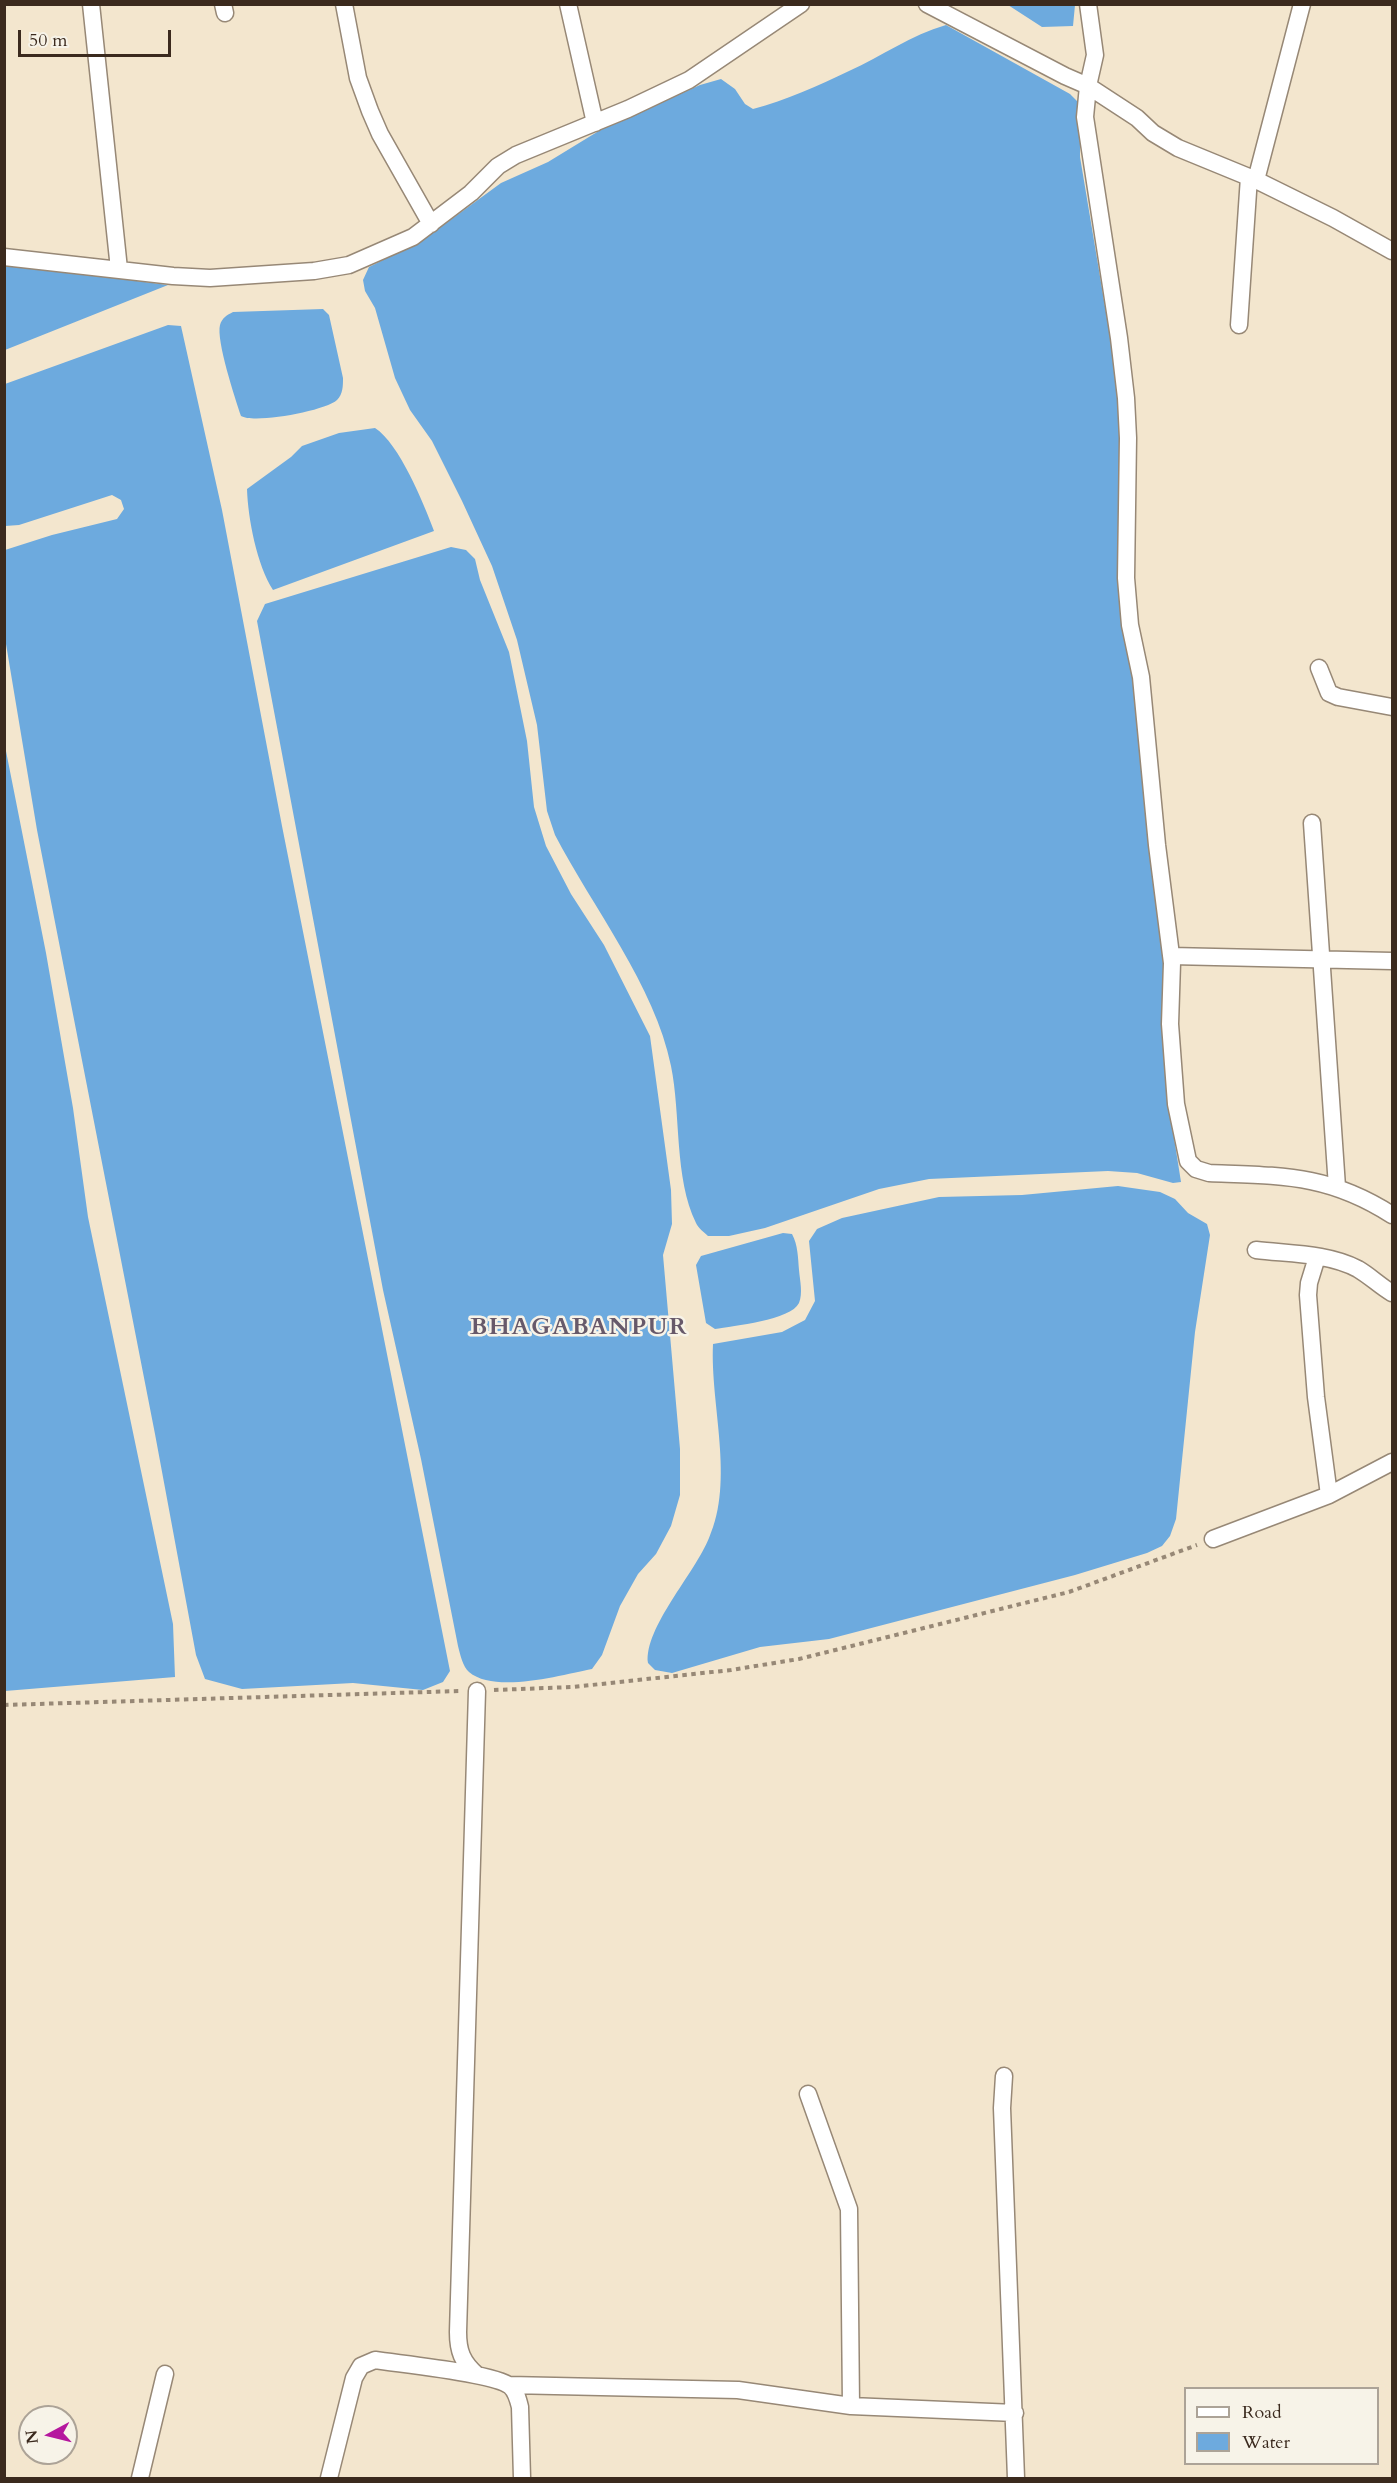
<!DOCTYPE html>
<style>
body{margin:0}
#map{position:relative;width:1397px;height:2483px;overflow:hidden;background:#f3e6ce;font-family:Cardo,serif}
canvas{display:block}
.frame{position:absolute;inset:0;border:6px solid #3b2a1e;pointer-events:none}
.legend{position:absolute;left:1184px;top:2387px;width:195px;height:78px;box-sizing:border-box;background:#f7f3e8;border:2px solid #aca397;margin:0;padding:8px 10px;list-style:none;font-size:18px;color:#3b2a1e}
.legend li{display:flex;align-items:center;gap:12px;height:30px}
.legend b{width:30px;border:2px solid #aca397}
.north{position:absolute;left:18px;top:2405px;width:60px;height:60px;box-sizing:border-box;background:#f7f3e8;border:2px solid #aca397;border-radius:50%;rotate:263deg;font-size:16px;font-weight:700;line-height:24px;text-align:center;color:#3b2a1e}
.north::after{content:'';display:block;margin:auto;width:21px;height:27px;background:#b5179e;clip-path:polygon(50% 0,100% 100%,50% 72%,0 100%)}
.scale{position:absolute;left:18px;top:30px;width:153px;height:27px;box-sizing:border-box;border:3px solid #3b2a1e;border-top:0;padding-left:8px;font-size:18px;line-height:21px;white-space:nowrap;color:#3b2a1e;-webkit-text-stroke:4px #f7f3e8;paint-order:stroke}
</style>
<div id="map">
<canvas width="1397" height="2483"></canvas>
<div class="frame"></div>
<ul class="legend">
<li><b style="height:8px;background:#fff"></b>Road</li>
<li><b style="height:16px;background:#6daade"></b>Water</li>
</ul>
<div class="north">N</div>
<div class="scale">50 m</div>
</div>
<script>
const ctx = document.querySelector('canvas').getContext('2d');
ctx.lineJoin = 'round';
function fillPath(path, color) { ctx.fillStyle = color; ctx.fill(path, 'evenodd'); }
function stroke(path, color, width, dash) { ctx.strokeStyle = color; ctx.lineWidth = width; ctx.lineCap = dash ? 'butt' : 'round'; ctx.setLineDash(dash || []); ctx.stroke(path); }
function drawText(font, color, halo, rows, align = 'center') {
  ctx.font = font + ' Cardo,serif'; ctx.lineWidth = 5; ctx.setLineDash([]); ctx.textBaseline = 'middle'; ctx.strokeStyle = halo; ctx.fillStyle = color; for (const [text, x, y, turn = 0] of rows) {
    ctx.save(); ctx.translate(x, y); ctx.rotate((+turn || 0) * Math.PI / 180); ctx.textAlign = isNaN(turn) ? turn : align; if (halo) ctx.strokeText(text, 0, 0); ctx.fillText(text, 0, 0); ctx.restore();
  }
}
fillPath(new Path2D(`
 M1008 5H1075L1073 26 1042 27Z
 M946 25 1070 94 1080 104V157L1117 378 1120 459 1119 597 1136 689 1145 809 1158 887 1166 957 1172 1125 1181 1182 1173 1183 1137 1173 1108 1171 929 1179 879 1189 765 1228 729 1236H708C704 1232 698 1228 696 1223 674 1178 681 1114 671 1066 655 986 593 908 555 835L547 811 537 725 517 640 492 566 462 501 432 441 410 410 395 378 375 308 365 291 363 280 369 267 423 240 501 183 548 162 602 129 700 85 721 79 735 89 745 104 753 109C786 100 818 86 849 71 882 56 911 35 946 25Z
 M5 264 168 285 5 350Z
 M323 309 329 315 343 378C343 386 343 394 337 400 325 411 254 424 241 416 235 398 216 340 220 325 222 318 227 315 233 312Z
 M168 325 181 326 222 510 282 826 450 1671 443 1682 423 1690 353 1683 242 1689 205 1679 196 1655 155 1434 37 830 5 638V550L52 535 117 519 124 509 121 500 112 495 19 525 5 526V384Z
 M375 428C399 443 424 504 434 531L273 590C257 565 248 519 247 489L291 457 302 446 339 433Z
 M451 547 466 550 475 559 480 580 509 652 527 741 534 807 546 846 571 894 604 945 650 1036 671 1190 672 1224 663 1255 680 1449V1495L671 1526 656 1554 638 1574 620 1606 602 1655 592 1669C561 1675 495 1694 469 1672 463 1667 460 1654 458 1646L421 1459 383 1290 257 621 265 604Z
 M5 746 46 953 73 1108 88 1217 173 1624 175 1677 5 1691Z
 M1118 1186 1160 1192 1175 1199 1188 1213 1207 1224 1210 1235 1195 1332 1176 1519 1170 1536 1162 1546 1147 1553 1075 1575 829 1639 760 1647 672 1673 655 1670 648 1663C644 1628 695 1573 709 1538 735 1480 710 1405 713 1344L782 1332 805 1320 815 1301 809 1241 817 1229 842 1218 939 1197 1022 1195Z
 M783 1233 792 1234C798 1245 798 1258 799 1270 800 1281 803 1293 799 1303 791 1320 733 1326 715 1329L706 1323 696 1265 701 1256Z`), '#6daade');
const minor = new Path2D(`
 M91 4 119 269
 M223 4 225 13
 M344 4 358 78 370 111 380 134 431 224
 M568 4 595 123
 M927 4 1065 76 1088 86 1137 118 1153 133 1178 148 1256 180 1333 218 1392 251
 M1088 4 1095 55 1088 86 1085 117 1119 338 1126 398 1128 438 1126 578 1130 625 1141 677 1157 845 1172 963 1170 1024 1176 1104 1188 1161 1196 1169 1209 1173C1282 1176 1328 1174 1392 1215
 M1256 180 1302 4
 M4 257 173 276 210 278 314 271 349 265 413 237 471 193 498 166 516 155 628 109 689 80 801 4
 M1239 325 1249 177
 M1319 668 1329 693 1338 697 1392 707
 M1312 823 1337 1187
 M1171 956 1392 961
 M1256 1250C1289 1254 1328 1253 1358 1269 1370 1276 1380 1286 1392 1293
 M1317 1257 1309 1283 1308 1295 1316 1397 1329 1495
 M1213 1539 1329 1495 1392 1462
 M1004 2076 1002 2108 1016 2478
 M808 2094 849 2209 851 2406
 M477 2375C462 2362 458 2351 458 2332L477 1691
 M509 2385 738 2390 851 2406 1015 2413
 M140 2478 165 2374
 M329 2478 354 2378 361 2366 375 2360C400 2364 494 2373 510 2386 516 2391 518 2399 520 2407L522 2478`);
stroke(minor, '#978876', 19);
stroke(new Path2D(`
 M494 1690 573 1687 731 1670 799 1659 1069 1592 1197 1545
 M4 1705 460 1691`), '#978876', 4, [4.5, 4.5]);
stroke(minor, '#fff', 16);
ctx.letterSpacing = '1.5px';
drawText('bold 24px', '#67596a', '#f7f3e8', [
 ["BHAGABANPUR",579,1328]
]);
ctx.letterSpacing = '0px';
</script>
